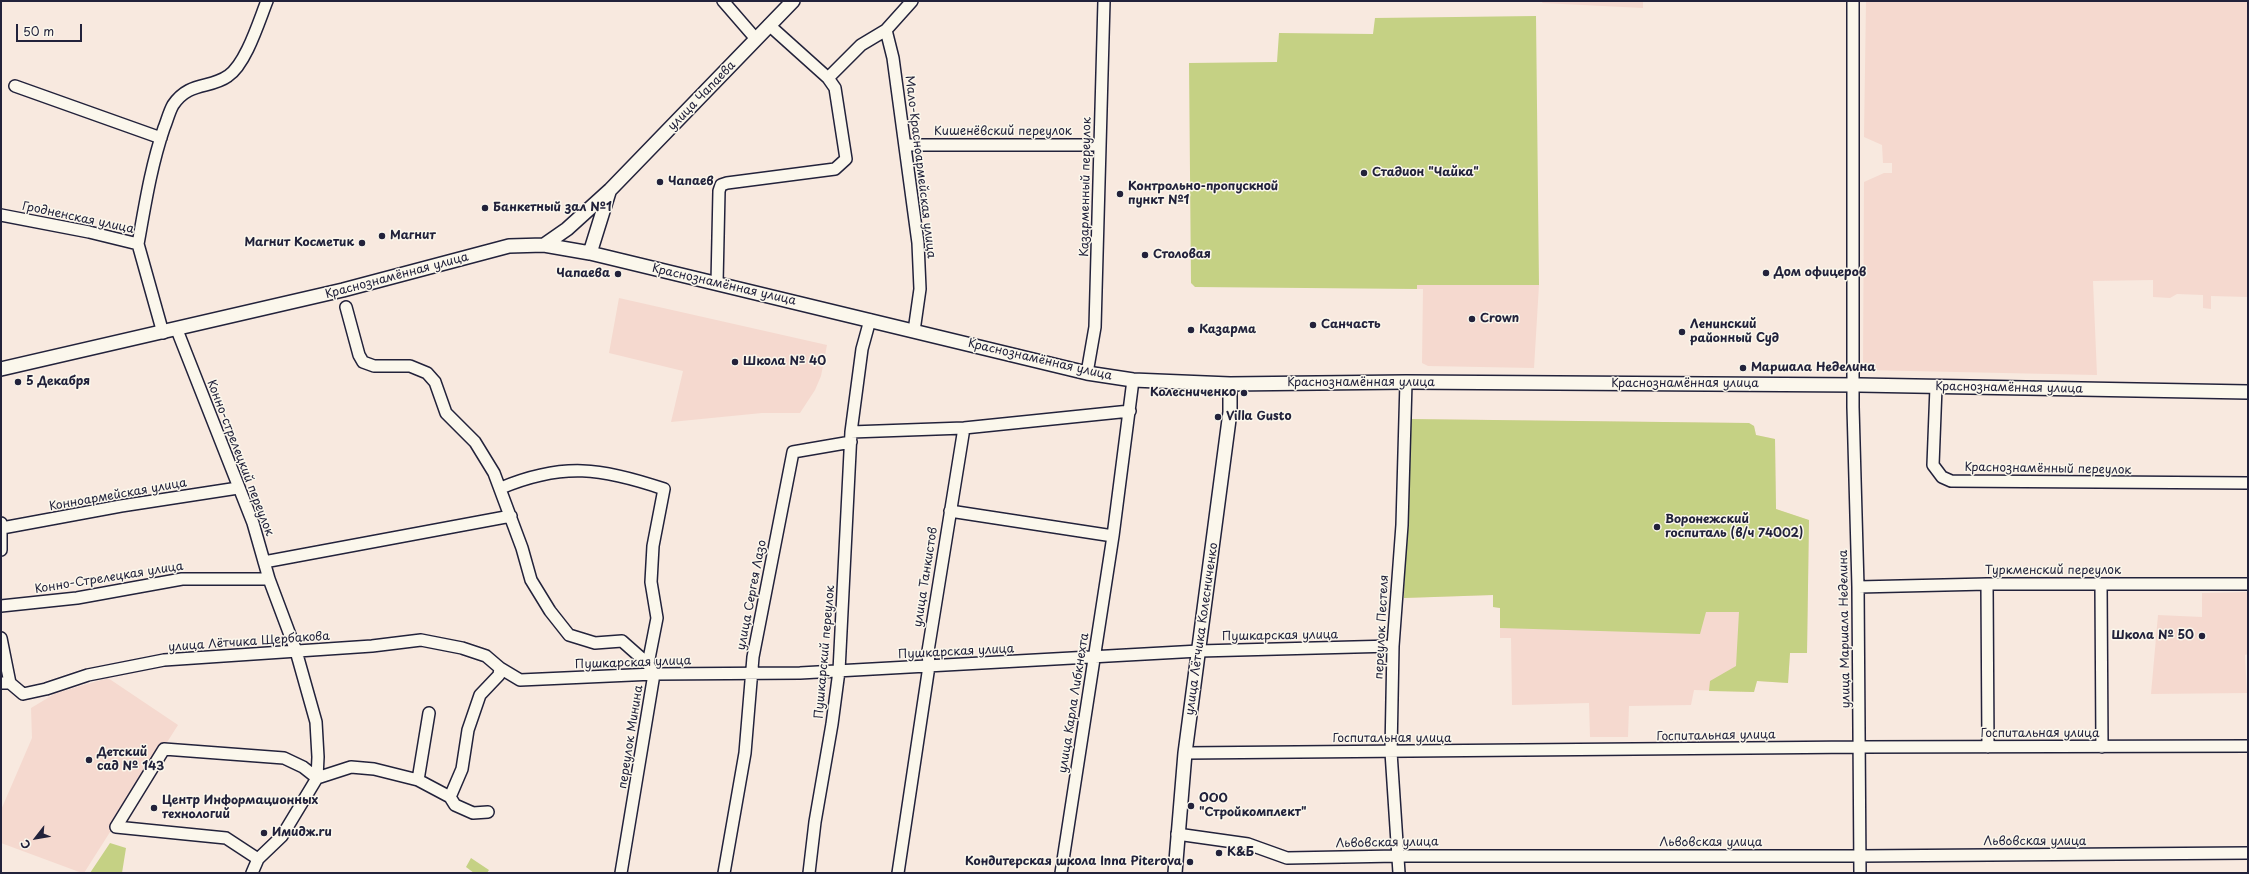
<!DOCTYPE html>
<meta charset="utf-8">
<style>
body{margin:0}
#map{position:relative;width:2249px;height:874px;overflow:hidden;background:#f8e9df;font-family:"Playpen Sans",sans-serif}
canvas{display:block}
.frame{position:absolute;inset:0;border:2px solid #22223b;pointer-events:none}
.north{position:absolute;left:16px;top:818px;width:40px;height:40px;-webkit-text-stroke:3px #fbf7ec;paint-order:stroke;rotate:239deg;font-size:11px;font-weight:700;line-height:16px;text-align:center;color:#22223b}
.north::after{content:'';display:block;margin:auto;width:14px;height:18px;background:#22223b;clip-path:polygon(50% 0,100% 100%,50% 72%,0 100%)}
.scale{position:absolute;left:16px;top:24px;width:66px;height:18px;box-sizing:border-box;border:2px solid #22223b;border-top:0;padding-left:5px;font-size:12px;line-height:14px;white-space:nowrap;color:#22223b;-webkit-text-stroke:3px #fbf7ec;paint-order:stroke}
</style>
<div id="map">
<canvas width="2249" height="874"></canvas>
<div class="frame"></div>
<div class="north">С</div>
<div class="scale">50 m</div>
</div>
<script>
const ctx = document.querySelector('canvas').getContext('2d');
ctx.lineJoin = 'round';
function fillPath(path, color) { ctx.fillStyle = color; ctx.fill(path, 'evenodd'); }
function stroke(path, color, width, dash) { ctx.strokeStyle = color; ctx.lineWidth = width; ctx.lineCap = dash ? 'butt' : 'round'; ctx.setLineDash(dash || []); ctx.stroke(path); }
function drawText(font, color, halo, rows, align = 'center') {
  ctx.font = font + ' "Playpen Sans",sans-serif'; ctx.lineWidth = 3; ctx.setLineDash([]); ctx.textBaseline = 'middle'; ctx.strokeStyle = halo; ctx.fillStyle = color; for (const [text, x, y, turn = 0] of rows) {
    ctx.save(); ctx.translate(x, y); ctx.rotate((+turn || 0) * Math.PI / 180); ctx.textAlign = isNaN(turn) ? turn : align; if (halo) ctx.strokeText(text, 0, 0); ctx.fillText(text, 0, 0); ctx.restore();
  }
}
fillPath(new Path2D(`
 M1543 1H1643V8L1542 3Z
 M1866 1H2248V297L2211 296V309L2203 308V295L2177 294 2170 298 2153 297V280L2093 281 2097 375 1863 370 1864 182 1884 173H1892V163H1883L1882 145 1864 137Z
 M1417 285H1539L1534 368 1428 366 1422 363 1423 289H1417Z
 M619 298 827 345 821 376 815 390 800 413H762L671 422 683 371 609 353Z
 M1408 419 1749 423 1754 426 1756 435 1775 439 1776 509 1809 520 1807 653H1790L1788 683 1757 681 1754 692 1694 690 1691 705 1629 706 1628 737H1590L1589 703 1512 705 1511 638H1500V608L1493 607V595L1404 598Z
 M2248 592V654L2245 655 2247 693 2151 694 2158 615 2202 617V593Z
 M108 678 178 725 84 873H82L1 843V810L32 738 31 708 56 693Z`), '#f5d9cf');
fillPath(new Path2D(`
 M1536 16 1539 285H1417V289L1195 287 1191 283 1189 63 1277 62 1279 33 1373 34 1375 18Z
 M1408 419 1749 423 1754 426 1756 435 1775 439 1776 509 1809 520 1807 653H1790L1788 683 1757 681 1754 692 1709 691 1710 681 1736 666 1739 612H1706L1700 634 1500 628V608L1493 607V595L1404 598Z
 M110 843 126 848 122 873H90Z
 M471 858 489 870 487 873H474L466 867Z`), '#c5d184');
const minor = new Path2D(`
 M723 1 756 39
 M1853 1V407L1858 587 1860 873
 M769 25 828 78 861 45 886 30 893 58 918 243 920 289 914 331
 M886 30 912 1
 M15 86 161 138
 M906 145H1100
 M1 215 89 232 138 244C145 205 151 166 164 128 167 121 169 112 173 105 189 81 210 89 228 76 246 64 259 21 267 1
 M138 244 163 333
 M717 283 719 191 721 185 727 183 835 169 846 159 835 88 828 78
 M346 307 359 355 363 362 374 366H410L427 373 435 382 446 413 475 442 494 473 522 548 531 580 550 611 569 635 595 643 622 641 648 664
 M177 330 253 523 269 579 296 651 316 722 318 757 317 778 282 836 258 859 252 873
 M1087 373 1095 327 1104 1
 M1936 387 1933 465 1942 477 1951 481 2248 483
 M851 432 964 428 1130 411
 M501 488C563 462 602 468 664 489L653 546 651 582 657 618 648 664 654 674 621 873
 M950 511 1113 536
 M2 528 121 506 238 488
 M1 550V523
 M264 562 511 516
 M1987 584 1988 747
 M2101 585 2102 747
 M1858 587 1987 584H2248
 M1 606 77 598 182 579H269
 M1 638 10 683
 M1 683H10L23 694 46 689 88 675 164 660 372 646 421 640 462 648 486 656 500 668 520 680 654 674 800 673 1199 651 1393 646
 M1185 753 1860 747 2248 746
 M418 780 429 713
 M450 797 462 769 468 730 480 695 499 675 500 668
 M1177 834 1248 844 1287 858 1398 856H1860L2248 853
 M258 859 226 838 116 827 164 749 284 758 303 767 317 778 351 767 374 769 418 780 450 797 455 805 473 813 488 812
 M724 873 745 753 753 657 793 452 851 442
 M809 873 815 822 832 724 839 671 851 432 862 349 870 320
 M898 873 929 666 928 651 964 428
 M1061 873 1113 536 1133 380
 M1399 873 1391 752 1393 646 1402 525 1406 382`);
const tertiary = new Path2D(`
 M544 245 567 229 610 190 793 1
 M590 253 609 192
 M1 369 343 290 509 246 544 245 590 253 1087 373 1133 380 1230 384 1406 382 1859 385 2248 392
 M1175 873 1185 753 1230 412V384`);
stroke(minor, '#22223b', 14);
stroke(tertiary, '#22223b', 16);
stroke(minor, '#fbf7ec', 11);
stroke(tertiary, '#fbf7ec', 13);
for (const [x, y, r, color] of [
 [1364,173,4,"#22223b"],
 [660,182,4,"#22223b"],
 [1120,194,4,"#22223b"],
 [485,208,4,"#22223b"],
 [382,236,4,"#22223b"],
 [362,243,4,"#22223b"],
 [1145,255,4,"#22223b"],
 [1766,273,4,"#22223b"],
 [618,274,4,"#22223b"],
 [1472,319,4,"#22223b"],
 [1313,325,4,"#22223b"],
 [1191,330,4,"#22223b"],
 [1682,332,4,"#22223b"],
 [735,362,4,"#22223b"],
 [1743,368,4,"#22223b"],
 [18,382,4,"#22223b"],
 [1244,393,4,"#22223b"],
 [1218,417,4,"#22223b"],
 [1657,527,4,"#22223b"],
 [2202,636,4,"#22223b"],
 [89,760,4,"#22223b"],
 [1191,806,4,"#22223b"],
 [154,808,4,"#22223b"],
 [264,833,4,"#22223b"],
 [1219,853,4,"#22223b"],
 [1190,862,4,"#22223b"]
]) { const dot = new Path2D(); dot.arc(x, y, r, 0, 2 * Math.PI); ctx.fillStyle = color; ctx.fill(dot); stroke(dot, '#fbf7ec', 1.5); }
drawText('12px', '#22223b', '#fbf7ec', [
 ["улица Чапаева",702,96,-46],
 ["Кишенёвский переулок",1003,132],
 ["Мало-Красноармейская улица",920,167,83],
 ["Казарменный переулок",1086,187,-89],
 ["Гродненская улица",78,218,12],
 ["Краснознамённая улица",397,276,-15],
 ["Краснознамённая улица",724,285,13],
 ["Краснознамённая улица",1040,360,13],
 ["Краснознамённая улица",1361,383],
 ["Краснознамённая улица",1685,384],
 ["Краснознамённая улица",2009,388,1],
 ["Конно-стрелецкий переулок",240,458,69],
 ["Краснознамённый переулок",2048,469,1],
 ["Конноармейская улица",118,495,-10],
 ["Туркменский переулок",2053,571],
 ["улица Танкистов",926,577,-81],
 ["Конно-Стрелецкая улица",109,578,-9],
 ["улица Сергея Лазо",752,595,-79],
 ["переулок Пестеля",1382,627,-87],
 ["улица Лётчика Колесниченко",1202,629,-82],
 ["улица Маршала Неделина",1845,629,-91],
 ["Пушкарская улица",1280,636,-1],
 ["улица Лётчика Щербакова",249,642,-4],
 ["Пушкарский переулок",825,652,-85],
 ["Пушкарская улица",956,652,-3],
 ["Пушкарская улица",633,663,-2],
 ["улица Карла Либкнехта",1074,703,-81],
 ["Госпитальная улица",2040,734],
 ["Госпитальная улица",1716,736,-1],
 ["переулок Минина",631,737,-81],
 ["Госпитальная улица",1392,739],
 ["Львовская улица",2035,842],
 ["Львовская улица",1387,843,-1],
 ["Львовская улица",1711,843]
]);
drawText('bold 12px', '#22223b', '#fbf7ec', [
 ["Стадион \"Чайка\"",1372,173],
 ["Чапаев",668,182],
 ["Контрольно-пропускной",1128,187],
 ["пункт №1",1128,201],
 ["Банкетный зал №1",493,208],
 ["Магнит",390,236],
 ["Магнит Косметик",354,243,"right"],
 ["Столовая",1153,255],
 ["Дом офицеров",1774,273],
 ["Чапаева",610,274,"right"],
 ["Crown",1480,319],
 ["Санчасть",1321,325],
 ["Ленинский",1690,325],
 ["районный Суд",1690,339],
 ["Казарма",1199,330],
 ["Школа № 40",743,362],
 ["Маршала Неделина",1751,368],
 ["5 Декабря",26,382],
 ["Колесниченко",1236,393,"right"],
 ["Villa Gusto",1226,417],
 ["Воронежский",1665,520],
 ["госпиталь (в/ч 74002)",1665,534],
 ["Школа № 50",2194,636,"right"],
 ["Детский",97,753],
 ["сад № 143",97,767],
 ["ООО",1199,799],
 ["\"Стройкомплект\"",1199,813],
 ["Центр Информационных",162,801],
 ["технологий",162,815],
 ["Имидж.ru",272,833],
 ["К&Б",1227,853],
 ["Кондитерская школа Inna Piterova",1182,862,"right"]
], 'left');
</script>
